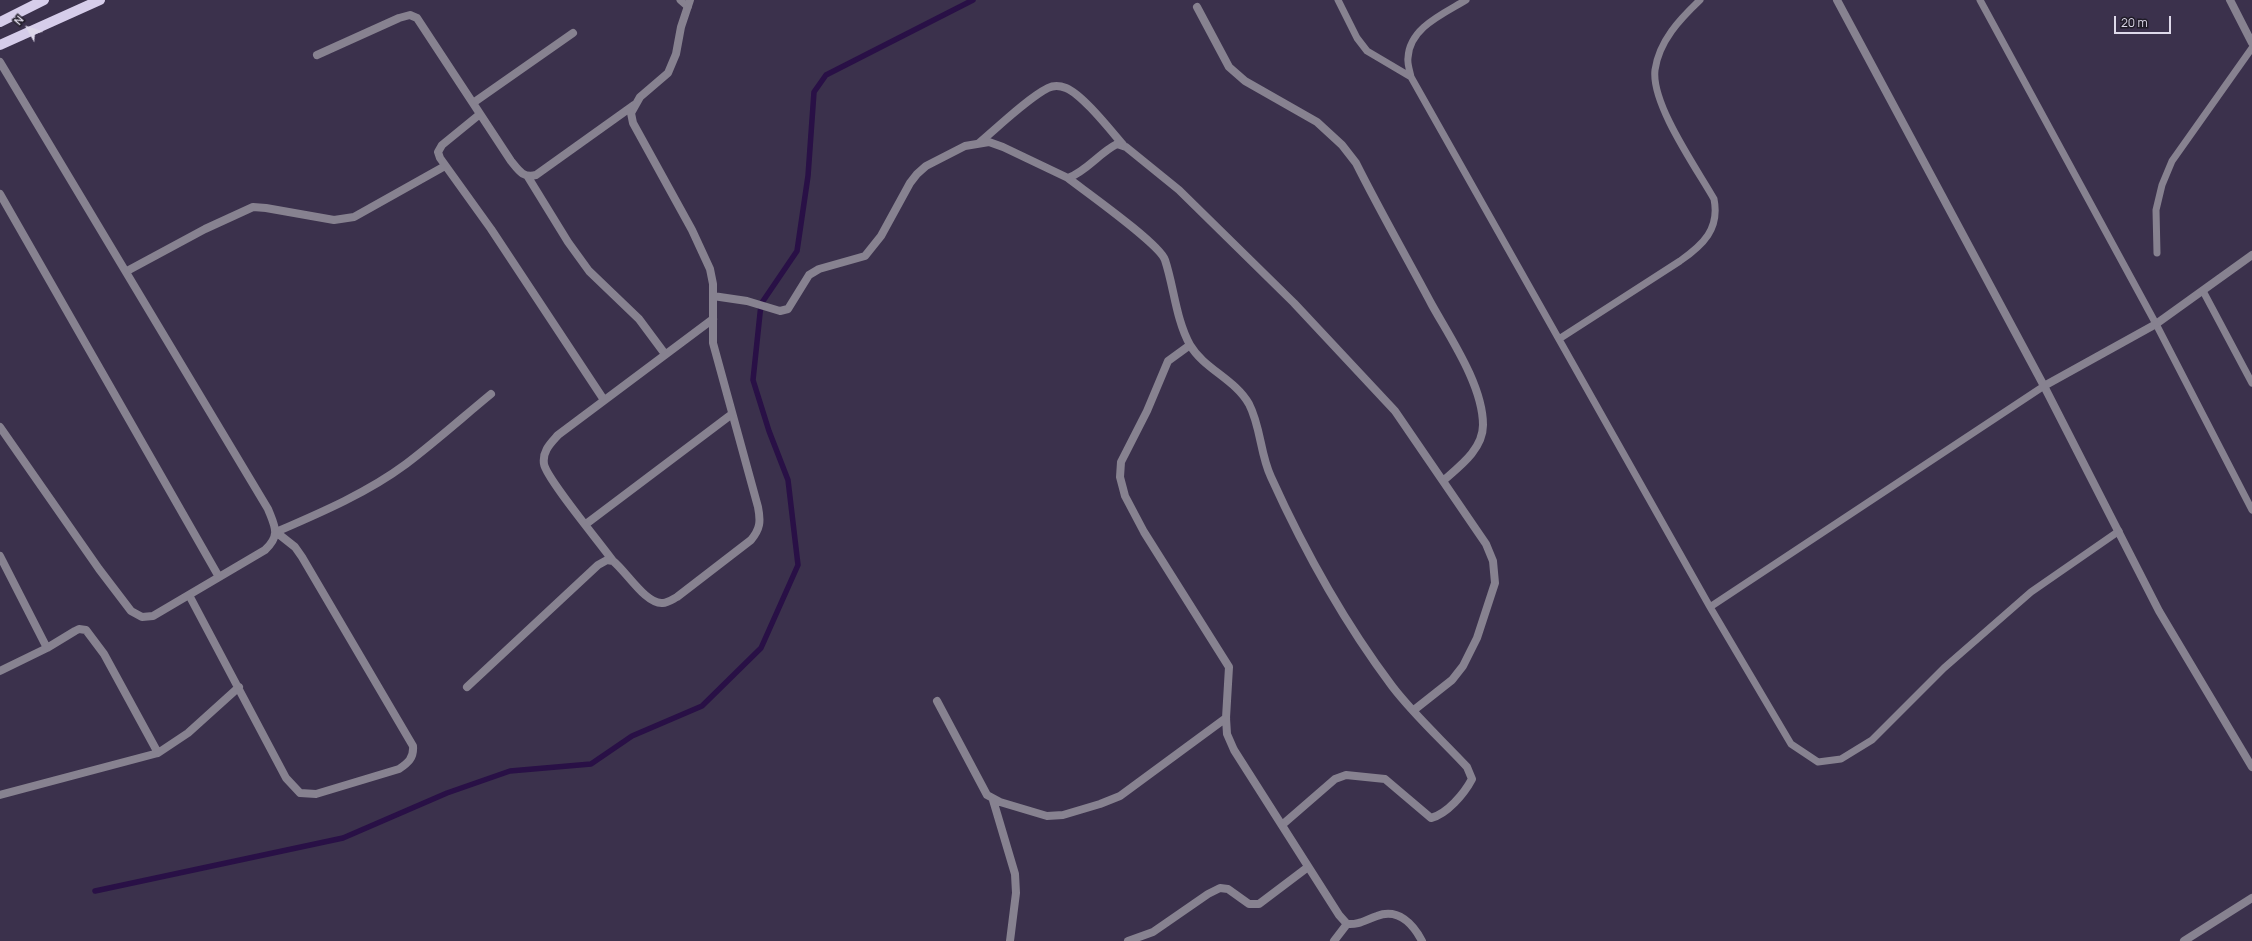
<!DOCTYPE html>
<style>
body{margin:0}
#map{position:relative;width:2252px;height:941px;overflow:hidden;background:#3b314c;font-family:Manrope,sans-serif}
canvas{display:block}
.north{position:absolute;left:8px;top:8px;width:40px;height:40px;-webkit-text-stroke:3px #201c28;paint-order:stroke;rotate:310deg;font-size:11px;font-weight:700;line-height:16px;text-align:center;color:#ded9ea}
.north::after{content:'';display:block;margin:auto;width:14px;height:18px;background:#ded9ea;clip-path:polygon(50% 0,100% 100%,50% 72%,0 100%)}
.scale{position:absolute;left:2114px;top:16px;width:57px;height:18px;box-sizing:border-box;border:2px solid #ded9ea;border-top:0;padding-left:5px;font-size:12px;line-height:14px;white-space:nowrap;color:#ded9ea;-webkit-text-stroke:3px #201c28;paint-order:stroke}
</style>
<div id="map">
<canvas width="2252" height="941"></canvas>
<div class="north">N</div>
<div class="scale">20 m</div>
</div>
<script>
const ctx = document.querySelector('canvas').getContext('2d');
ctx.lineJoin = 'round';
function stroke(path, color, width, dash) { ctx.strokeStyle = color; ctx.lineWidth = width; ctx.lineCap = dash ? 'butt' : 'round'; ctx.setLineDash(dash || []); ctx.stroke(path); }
stroke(new Path2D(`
 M95 891 343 838 447 793 510 771 591 764 632 736 702 706 761 648 798 565 788 480 769 431 753 380 761 304 797 251 808 176 814 92 826 75 973 0`), '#291046', 5.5);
stroke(new Path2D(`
 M680 0 688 7
 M1338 0 1357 38 1367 51 1411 77
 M1466 0C1443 14 1409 28 1408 58 1407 64 1410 71 1411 77L1710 607 1791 744 1818 762 1841 759 1872 740 1944 668 2031 592 2119 531
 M1980 0 2156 324 2252 510
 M2157 253 2156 210 2162 185 2172 161 2252 48
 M2203 291 2252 383
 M1559 339 1680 261C1703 245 1720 229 1714 199 1697 169 1651 104 1655 70 1659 41 1680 19 1700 0
 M1710 607 2044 386`), '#878290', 7);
stroke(new Path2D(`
 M1837 0 2044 386 2159 611 2252 767
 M2230 0 2252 43
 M1197 7 1229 67 1245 81 1317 122 1342 145 1356 163C1380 211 1407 258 1432 305 1451 339 1483 386 1483 425 1483 449 1460 466 1444 480
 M317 55 399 18 410 15 417 18 511 161C519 171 523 178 536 175L634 105
 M0 62 268 509C275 527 281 535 265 550L153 616 142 617 131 611 99 569 0 427
 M473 103 573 33
 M480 114 442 145 438 152 440 158 491 229 604 400
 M979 143C998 127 1028 98 1048 88 1054 85 1061 86 1066 88 1083 95 1111 131 1124 146
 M528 177 568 242 589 271 639 319 665 354
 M1068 178C1086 192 1160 244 1165 260 1174 287 1176 320 1190 345 1204 369 1235 379 1249 404 1261 427 1260 454 1271 477 1304 550 1344 622 1392 686 1414 715 1442 740 1467 767L1472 779C1464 794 1447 814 1431 818L1385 779 1346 775 1335 779 1282 825
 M0 194 219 577
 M127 271 205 229 253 207 266 208 334 220 354 217 445 166
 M713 296 747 301 780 311 788 309 809 275 819 269 865 256 881 236 910 183 917 174 926 166 965 146 989 142 1003 147 1068 178C1087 171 1099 153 1117 144L1126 147 1179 190 1294 303 1395 411 1486 544 1493 561 1495 583 1477 638 1463 666 1452 680 1414 710
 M1190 345 1168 361 1147 411 1121 462 1120 477 1125 496 1144 532 1229 667 1226 718 1227 734 1234 750 1339 915 1347 924C1359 925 1365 920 1377 916 1398 908 1413 924 1422 941
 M2044 386 2156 324 2252 255
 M586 524 732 414
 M0 556 47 648
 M613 561C601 544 546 478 544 464 542 451 551 443 558 435L713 319
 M189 595 286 778 300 793 316 794 399 769C408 763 414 758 413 746L302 557 295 547 276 532C320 513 367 493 406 464 435 442 463 417 491 394
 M0 671 47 648 75 631 79 629 86 630 104 654 158 753
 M467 687 598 565 607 560 613 561C626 571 646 605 663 603 667 603 673 599 677 597L751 540C760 529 761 522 758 507L713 343V284L710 269 692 230 633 123 631 113 640 97 668 73 676 54 681 27 690 0
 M937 701 987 795 1000 802 1047 816 1063 815 1100 804 1120 796 1226 718
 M0 795 158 753 188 733 239 687
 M993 800 1015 874 1016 893 1010 941
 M1128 941 1153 932 1208 894 1220 888 1228 889 1249 904H1259L1308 867
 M1334 941 1347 924
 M2184 941 2252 898`), '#878290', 8);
stroke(new Path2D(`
 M0 22 44 0
 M0 45 100 0`), '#d6cdea', 10);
</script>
